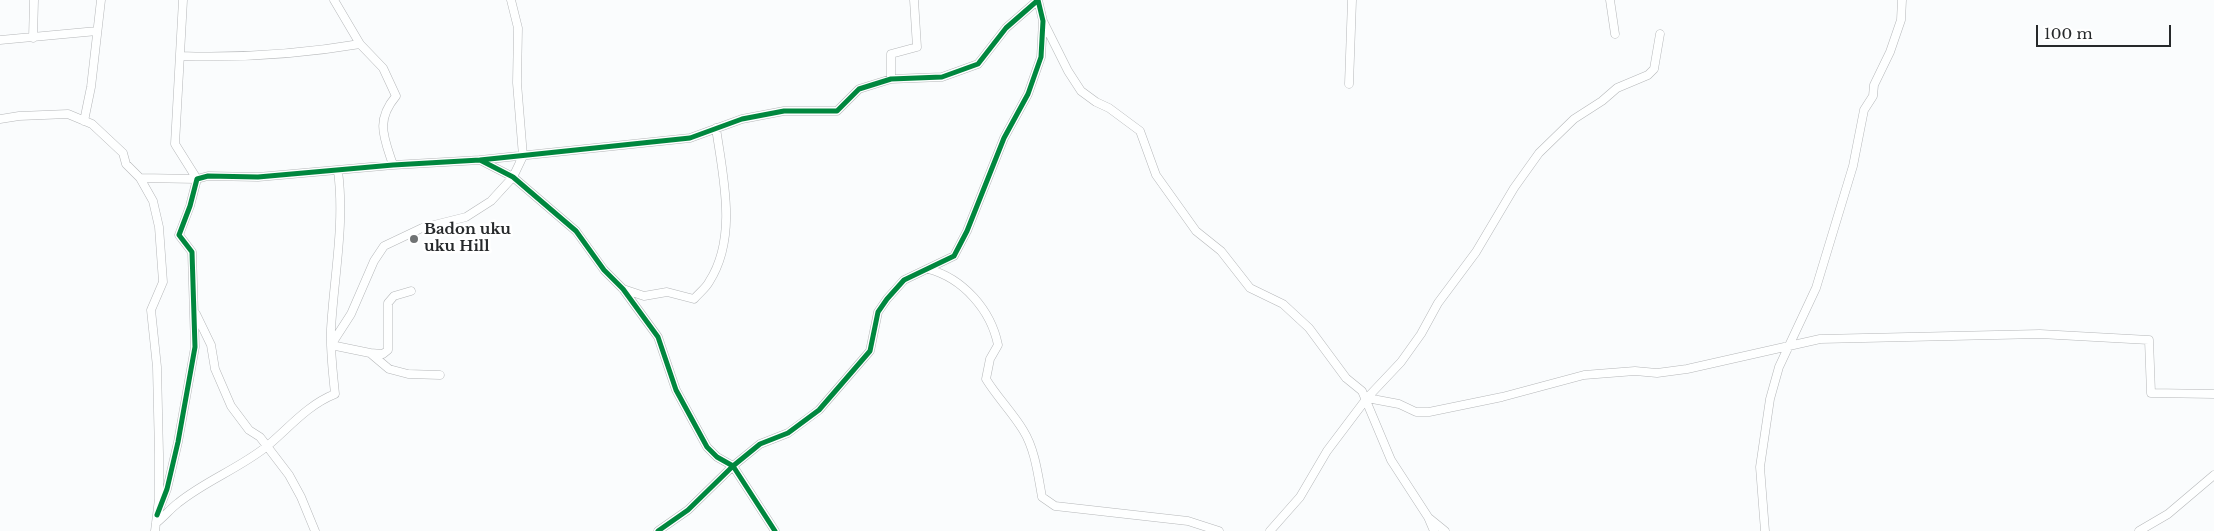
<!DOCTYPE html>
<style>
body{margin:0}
#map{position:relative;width:2214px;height:531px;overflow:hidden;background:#fafcfd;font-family:"Libre Baskerville",serif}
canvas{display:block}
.scale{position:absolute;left:2036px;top:25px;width:135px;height:22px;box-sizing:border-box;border:2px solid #26292b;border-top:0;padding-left:6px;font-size:15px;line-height:18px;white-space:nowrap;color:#26292b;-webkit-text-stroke:4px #fff;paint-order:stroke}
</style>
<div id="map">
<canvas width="2214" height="531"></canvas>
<div class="scale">100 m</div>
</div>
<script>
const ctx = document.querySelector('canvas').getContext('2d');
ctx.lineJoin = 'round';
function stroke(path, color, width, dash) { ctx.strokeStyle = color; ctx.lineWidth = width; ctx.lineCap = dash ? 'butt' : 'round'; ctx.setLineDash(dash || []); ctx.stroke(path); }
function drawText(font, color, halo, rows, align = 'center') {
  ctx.font = font + ' "Libre Baskerville",serif'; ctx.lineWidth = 5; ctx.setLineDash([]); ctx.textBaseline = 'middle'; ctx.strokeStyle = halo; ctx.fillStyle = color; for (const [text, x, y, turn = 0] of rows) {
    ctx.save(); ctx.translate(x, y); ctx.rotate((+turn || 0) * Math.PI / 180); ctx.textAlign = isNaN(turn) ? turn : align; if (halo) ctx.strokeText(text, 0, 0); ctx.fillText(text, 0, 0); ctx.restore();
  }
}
const minor = new Path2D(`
 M334 0 360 44 383 68 396 96C375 121 384 137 393 165
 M1610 0 1615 34
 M1043 21 1068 71 1081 91 1096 102 1109 108 1140 131 1156 175 1196 231 1221 251 1250 288 1283 304 1309 328 1346 378 1362 391 1391 460 1428 517 1434 531
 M33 38 34 0
 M0 40 97 31
 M180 56C240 58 301 54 360 44
 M891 79V54L917 47 914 0
 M1349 84 1352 0
 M0 119 19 116 68 114 92 124 123 153 126 164 140 178
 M84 121 91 87 101 0
 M480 160 690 138 742 119 784 111H837L859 89 891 79 942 77 978 64 1006 28 1038 0 1043 21 1041 57 1028 94 1004 138 967 231 954 256 904 280 887 299 878 312 870 351 819 410 788 433 760 444 733 466 688 510 658 531
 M928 269C963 278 991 310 998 345L990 359 986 379C997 397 1012 412 1023 430 1035 449 1038 475 1042 497L1055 506 1188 521 1219 531
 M623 289 644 296 667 292 694 299C699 293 706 288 709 282 738 237 723 177 716 128
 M196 314 211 345 215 369 231 406 249 430 260 437 289 475 301 497 315 531
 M370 353 383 354 388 350V303L394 296 411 291
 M440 375 408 374 389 369 370 353 331 345 351 314 374 261 384 246 422 228 466 217 491 201 513 177 523 156 517 83 518 28 511 0
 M1367 398 1399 404 1416 412H1429L1502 397 1584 375 1635 371 1657 373 1687 369 1820 339 2040 334 2149 340 2151 393 2214 394
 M157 515 167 489 178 442 195 347 192 252 179 235 190 206 197 179 208 176 258 177 393 165 480 160 513 177 576 231 604 270 623 289 658 337 676 390 707 447 717 457 733 466 775 531
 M1429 518 1445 531
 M156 523C164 517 170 509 178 503 205 481 238 469 266 447 288 429 307 405 335 394 333 373 330 351 331 329 334 276 345 224 338 171
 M155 531 159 499V454L157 367 151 310 163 282 159 227 153 201 140 178 197 179 175 144 183 0
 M1270 531 1300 497 1327 451 1367 398 1401 362 1421 334 1438 303 1476 252 1514 188 1539 153 1574 119 1602 101 1617 88 1648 75 1654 69 1660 34
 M1765 531 1760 467 1770 399 1779 367 1816 288 1853 166 1864 110 1873 96 1874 85 1890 52 1901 20 1902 0
 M2139 531 2168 514 2214 475`);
stroke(minor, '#b5b7b9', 9);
stroke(minor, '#feffff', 8);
stroke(new Path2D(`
 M480 160 690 138 742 119 784 111H837L859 89 891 79 942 77 978 64 1006 28 1038 0 1043 21 1041 57 1028 94 1004 138 967 231 954 256 904 280 887 299 878 312 870 351 819 410 788 433 760 444 733 466 688 510 658 531
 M157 515 167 489 178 442 195 347 192 252 179 235 190 206 197 179 208 176 258 177 393 165 480 160 513 177 576 231 604 270 623 289 658 337 676 390 707 447 717 457 733 466 775 531`), '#00873e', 5);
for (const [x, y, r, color] of [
 [414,239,5,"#707374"]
]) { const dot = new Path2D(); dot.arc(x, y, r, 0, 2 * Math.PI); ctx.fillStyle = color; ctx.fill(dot); stroke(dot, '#fff', 2); }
drawText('bold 15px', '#26292b', '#fff', [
 ["Badon uku",424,230],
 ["uku Hill",424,247]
], 'left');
</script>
